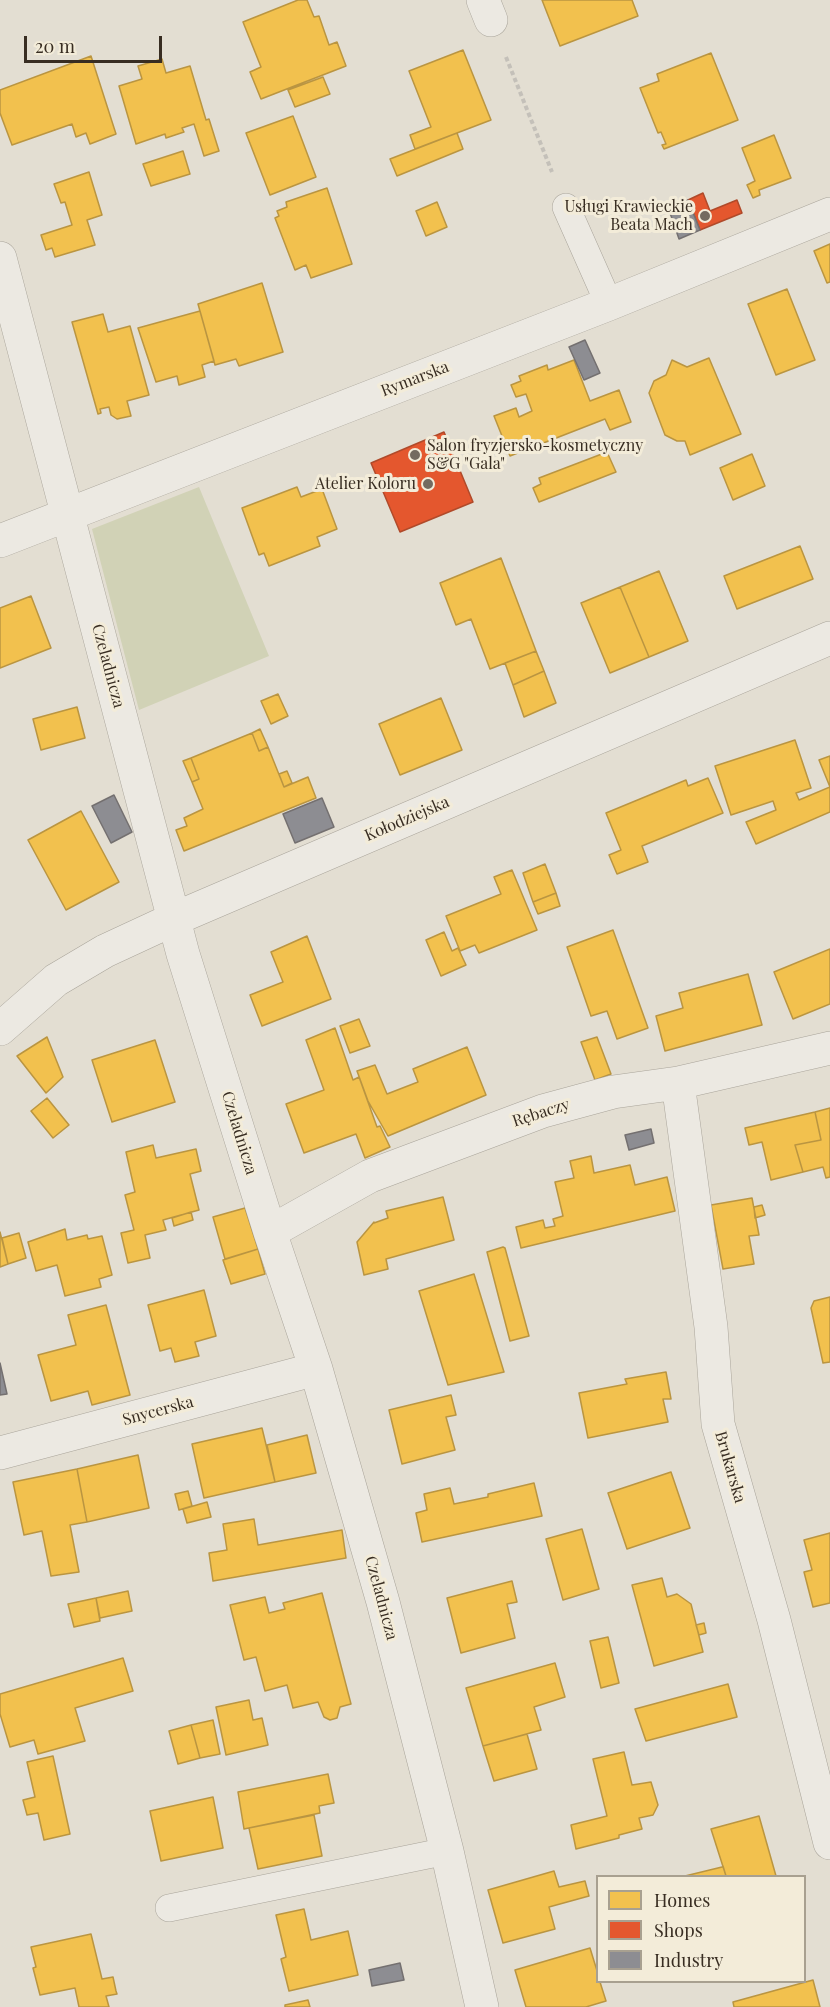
<!DOCTYPE html>
<meta charset="utf-8">
<style>
body{margin:0}
#map{position:relative;width:830px;height:2007px;overflow:hidden;background:#e3ded2;font-family:"Playfair Display",serif}
canvas{display:block}
.legend{position:absolute;left:596px;top:1875px;width:210px;height:108px;box-sizing:border-box;background:#f3ecd9;border:2px solid #a8a090;margin:0;padding:8px 10px;list-style:none;font-size:18px;color:#382d22}
.legend li{display:flex;align-items:center;gap:12px;height:30px}
.legend b{width:30px;border:2px solid #a8a090}
.scale{position:absolute;left:24px;top:36px;width:138px;height:27px;box-sizing:border-box;border:3px solid #382d22;border-top:0;padding-left:8px;font-size:18px;line-height:21px;white-space:nowrap;color:#382d22;-webkit-text-stroke:4px #f3ecd9;paint-order:stroke}
</style>
<div id="map">
<canvas width="830" height="2007"></canvas>
<ul class="legend">
<li><b style="height:16px;background:#f2c14e"></b>Homes</li>
<li><b style="height:16px;background:#e4572e"></b>Shops</li>
<li><b style="height:16px;background:#8d8d92"></b>Industry</li>
</ul>
<div class="scale">20 m</div>
</div>
<script>
const ctx = document.querySelector('canvas').getContext('2d');
ctx.lineJoin = 'round';
function fillPath(path, color) { ctx.fillStyle = color; ctx.fill(path, 'evenodd'); }
function stroke(path, color, width, dash) { ctx.strokeStyle = color; ctx.lineWidth = width; ctx.lineCap = dash ? 'butt' : 'round'; ctx.setLineDash(dash || []); ctx.stroke(path); }
function drawText(font, color, halo, rows, align = 'center') {
  ctx.font = font + ' "Playfair Display",serif'; ctx.lineWidth = 6; ctx.setLineDash([]); ctx.textBaseline = 'middle'; ctx.strokeStyle = halo; ctx.fillStyle = color; for (const [text, x, y, turn = 0] of rows) {
    ctx.save(); ctx.translate(x, y); ctx.rotate((+turn || 0) * Math.PI / 180); ctx.textAlign = isNaN(turn) ? turn : align; if (halo) ctx.strokeText(text, 0, 0); ctx.fillText(text, 0, 0); ctx.restore();
  }
}
fillPath(new Path2D(`
 M199 487 269 656 139 710 92 529Z`), '#d1d2b6');
const homes = new Path2D(`
 M298 0H307L314 17 319 16 329 45 337 42 346 66 261 99 250 72 261 67 243 22Z
 M542 0H632L638 16 560 46Z
 M463 50 491 120 415 149 410 135 431 127 409 71Z
 M711 53 738 120 664 149 662 145 666 144 661 132 658 133 640 88 659 81 657 74Z
 M91 56 116 134 90 144 86 133 76 137 72 124 12 145 0 113V90Z
 M162 59 166 73 190 66 206 120 209 119 219 151 204 156 194 124 182 128 184 132 166 138 165 134 136 144 119 86 142 79 138 66Z
 M323 77 330 94 295 107 288 90Z
 M293 116 316 177 270 195 246 133Z
 M457 133 463 149 397 176 390 159Z
 M774 135 791 178 759 190 760 195 753 198 747 185 755 181 742 148Z
 M183 151 190 174 151 186 143 164Z
 M89 172 102 215 87 220 95 245 55 257 52 248 46 250 41 235 72 225 65 202 61 203 54 184Z
 M327 188 352 264 311 278 306 265 295 270 275 218 279 216 277 211 287 207 286 202Z
 M437 202 447 227 426 236 416 211Z
 M830 244V282L827 283 814 251Z
 M262 283 283 352 239 366 236 359 215 365 198 304Z
 M787 289 815 360 776 375 748 304Z
 M200 311 214 361 202 365 205 377 179 385 177 376 156 382 138 328Z
 M103 314 108 332 130 326 149 395 127 401 131 416 117 419 111 415 109 407 100 409 101 413 98 414 72 322Z
 M709 358 741 434 690 455 685 441H677L665 435 649 393 654 381 666 375 672 360 687 367Z
 M574 360 590 401 619 390 631 422 610 430 605 419 510 456 494 416 516 408 519 417 532 411 526 394 516 397 511 385 521 381 519 376 547 365 548 370Z
 M607 452 616 472 539 502 533 488 541 484 539 478Z
 M752 454 765 486 733 500 720 468Z
 M297 487 301 497 322 489 337 529 317 537 320 546 269 566 264 553 259 555 242 508Z
 M800 546 813 579 737 609 724 576Z
 M501 558 536 651 490 669 471 619 456 625 440 583Z
 M659 571 688 641 649 657 620 587Z
 M620 587 649 657 610 673 581 603Z
 M31 596 51 648 0 668V608Z
 M536 651 544 671 513 685 505 663Z
 M544 671 556 703 524 717 513 685Z
 M278 694 288 716 271 724 261 701Z
 M441 698 462 750 400 775 379 724Z
 M77 707 85 738 41 750 33 719Z
 M260 729 268 747 259 751 252 733Z
 M252 733 259 751 268 747 284 787 308 777 316 798 184 851 176 830 187 826 184 818 203 809 192 782 199 779 191 758Z
 M795 740 811 788 796 793 799 800 830 787V812L756 844 746 822 776 810 773 801 731 815 715 766Z
 M830 756V787L819 760Z
 M191 758 199 779 192 782 183 761Z
 M287 771 292 783 284 787 279 774Z
 M708 778 723 813 642 846 648 862 617 874 609 855 621 850 606 813 686 780 688 786Z
 M81 811 119 882 66 910 28 840Z
 M545 864 556 893 533 902 523 873Z
 M512 870 537 930 479 953 475 945 460 951 446 916 501 894 494 877Z
 M556 893 560 906 538 914 533 902Z
 M613 930 648 1028 617 1039 607 1011 591 1016 567 947Z
 M444 932 452 951 458 948 466 965 441 976 426 940Z
 M307 936 331 999 262 1026 250 995 283 982 271 952Z
 M830 949V1004L793 1019 774 972Z
 M748 974 762 1025 665 1051 656 1016 683 1008 679 993Z
 M359 1019 370 1046 350 1053 340 1026Z
 M335 1028 353 1080 359 1077 377 1127 380 1126 390 1147 365 1158 356 1134 304 1153 286 1104 324 1090 306 1040Z
 M47 1037 63 1077 46 1093 17 1056Z
 M597 1037 611 1074 595 1080 581 1042Z
 M155 1040 175 1102 112 1122 92 1060Z
 M467 1047 486 1095 388 1136 368 1101 357 1071 375 1065 387 1094 418 1082 413 1069Z
 M47 1098 69 1125 53 1138 31 1111Z
 M830 1108V1177L826 1178 823 1167 803 1172 795 1145 821 1140 815 1112Z
 M815 1112 821 1140 795 1145 803 1172 771 1180 762 1142 749 1145 745 1128Z
 M153 1145 156 1158 196 1149 201 1171 190 1174 199 1210 163 1220 166 1230 145 1235 150 1258 128 1263 121 1233 134 1230 125 1195 135 1192 126 1152Z
 M591 1156 594 1173 630 1165 635 1185 667 1177 675 1211 521 1248 516 1227 543 1220 545 1228 555 1226 553 1219 563 1216 555 1182 574 1178 570 1161Z
 M443 1197 454 1240 386 1259 388 1269 364 1275 357 1242 374 1222V1223L388 1218 386 1211Z
 M752 1198 759 1235 749 1236 754 1264 723 1269 711 1205Z
 M762 1205 765 1215 755 1218 754 1207Z
 M245 1208 258 1249 225 1259 213 1217Z
 M191 1212 193 1220 174 1226 172 1218Z
 M65 1229 67 1240 87 1235 88 1239 102 1236 112 1275 99 1279 101 1287 65 1296 57 1265 36 1271 28 1242Z
 M0 1232 8 1264 0 1267Z
 M19 1233 26 1258 8 1264 2 1238Z
 M503 1247 505 1248 529 1336 510 1341 487 1252Z
 M258 1249 265 1274 231 1284 223 1260Z
 M474 1274 504 1372 448 1385 419 1291Z
 M204 1290 216 1336 195 1342 199 1356 175 1362 171 1348 160 1351 148 1305Z
 M830 1297V1362L823 1363 811 1308 814 1301Z
 M106 1305 130 1395 92 1405 88 1391 51 1401 38 1355 76 1345 68 1315Z
 M666 1372 671 1399H663L668 1422 588 1438 579 1393 627 1384 625 1379Z
 M451 1395 456 1415 446 1417 455 1450 402 1464 389 1410Z
 M262 1428 275 1482 204 1498 192 1444Z
 M307 1435 316 1473 275 1482 267 1445Z
 M138 1455 149 1508 87 1522 77 1469Z
 M77 1469 87 1522 70 1525 79 1572 51 1576 42 1531 24 1535 13 1482Z
 M671 1472 690 1528 627 1549 608 1493Z
 M534 1483 542 1516 422 1542 416 1513 427 1510 424 1494 450 1488 454 1504 488 1497V1494Z
 M188 1491 192 1506 179 1510 175 1494Z
 M207 1502 211 1517 187 1523 183 1509Z
 M254 1519 258 1545 342 1530 346 1558 213 1581 209 1553 227 1550 223 1524Z
 M582 1529 599 1589 563 1600 546 1539Z
 M830 1533V1603L813 1607 804 1572 812 1570 804 1540Z
 M662 1578 667 1597 677 1594 691 1604 703 1652 654 1666 632 1585Z
 M512 1581 517 1602 507 1604 515 1638 461 1653 447 1598Z
 M128 1591 132 1611 100 1618 96 1598Z
 M322 1593 351 1704 340 1707 337 1718 330 1720 324 1717 318 1702 293 1708 287 1685 265 1691 256 1657 244 1660 230 1605 265 1597 269 1613 285 1609 283 1603Z
 M96 1598 100 1621 74 1627 68 1604Z
 M704 1623 706 1633 699 1635 696 1625Z
 M608 1637 619 1683 601 1688 590 1641Z
 M123 1658 133 1691 75 1708 85 1741 38 1754 34 1740 10 1747 0 1714V1694Z
 M555 1663 565 1697 534 1707 541 1730 483 1746 466 1688Z
 M728 1684 737 1717 646 1741 635 1709Z
 M249 1700 253 1720 262 1718 268 1745 226 1755 216 1707Z
 M213 1720 220 1754 200 1758 191 1725Z
 M191 1725 200 1758 178 1764 169 1731Z
 M527 1734 537 1769 494 1781 483 1746Z
 M624 1752 632 1785 651 1782 658 1805 653 1815 639 1818 642 1829 619 1835V1838L576 1849 571 1825 607 1816 593 1759Z
 M53 1756 70 1834 44 1840 38 1813 27 1815 23 1800 35 1797 27 1762Z
 M328 1774 334 1803 319 1806 320 1813 244 1829 238 1792Z
 M213 1797 223 1848 161 1861 150 1811Z
 M314 1815 322 1856 258 1869 249 1828Z
 M759 1816 776 1876H726L711 1829Z
 M723 1866 726 1876H685L722 1867Z
 M554 1871 559 1887 585 1881 589 1896 549 1907 555 1929 503 1943 488 1890Z
 M304 1909 311 1940 348 1931 358 1975 289 1991 281 1959 286 1957 276 1915Z
 M91 1934 102 1979 113 1977 116 1991 117 1994 106 1996 109 2007H79L75 1988 40 1995 33 1968 36 1967 31 1947Z
 M590 1948 598 1974V1982H600L606 2001 586 2007H526L515 1970Z
 M813 1980 820 2007H734L733 2002Z
 M308 2000 310 2007H285V2005Z`);
fillPath(homes, '#f2c14e');
stroke(homes, '#ba9541', 1.5);
const shops = new Path2D(`
 M703 193 710 211 737 200 742 213 700 230 688 200Z
 M444 432 473 502 400 532 371 463Z`);
fillPath(shops, '#e4572e');
stroke(shops, '#b04a2a', 1.5);
const industry = new Path2D(`
 M688 200 700 230 679 239 668 207Z
 M585 340 600 373 584 380 569 347Z
 M114 795 132 832 111 843 92 806Z
 M322 798 334 827 295 843 283 814Z
 M651 1129 654 1143 629 1150 625 1135Z
 M0 1363 7 1394 0 1395Z
 M400 1963 404 1980 372 1986 369 1970Z`);
fillPath(industry, '#8d8d92');
stroke(industry, '#747070', 1.5);
const lane = new Path2D(`
 M566 207 609 304
 M169 1908 447 1851`);
const street = new Path2D(`
 M483 0 491 20
 M0 258 183 954 270 1232 316 1369 383 1602 447 1851 482 2007
 M0 541 609 304 830 214
 M0 1029 56 980 105 951 174 919 830 638
 M678 1083 711 1327 718 1424 774 1620 830 1843
 M270 1232 370 1176 543 1111 613 1092 678 1083 830 1048
 M0 1453 316 1369`);
stroke(lane, '#a9a49a', 28);
stroke(street, '#a9a49a', 34);
stroke(new Path2D(`
 M506 57 552 172`), '#c4c0b9', 4, [4.5, 3]);
stroke(lane, '#ece9e2', 27);
stroke(street, '#ece9e2', 33);
for (const [x, y, r, color] of [
 [705,216,6,"#746b60"],
 [415,455,6,"#746b60"],
 [428,484,6,"#746b60"]
]) { const dot = new Path2D(); dot.arc(x, y, r, 0, 2 * Math.PI); ctx.fillStyle = color; ctx.fill(dot); stroke(dot, '#f3ecd9', 2); }
drawText('16px', '#382d22', '#f3ecd9', [
 ["Usługi Krawieckie",693,207],
 ["Beata Mach",693,225],
 ["Salon fryzjersko-kosmetyczny",427,446,"left"],
 ["S&G \"Gala\"",427,464,"left"],
 ["Atelier Koloru",416,484]
], 'right');
drawText('16px', '#382d22', '#f3ecd9', [
 ["Rymarska",415,379,-21],
 ["Czeladnicza",108,666,75],
 ["Kołodziejska",407,819,-23],
 ["Rębaczy",541,1113,-18],
 ["Czeladnicza",239,1133,73],
 ["Snycerska",158,1411,-15],
 ["Brukarska",730,1467,74],
 ["Czeladnicza",381,1598,75]
]);
</script>
